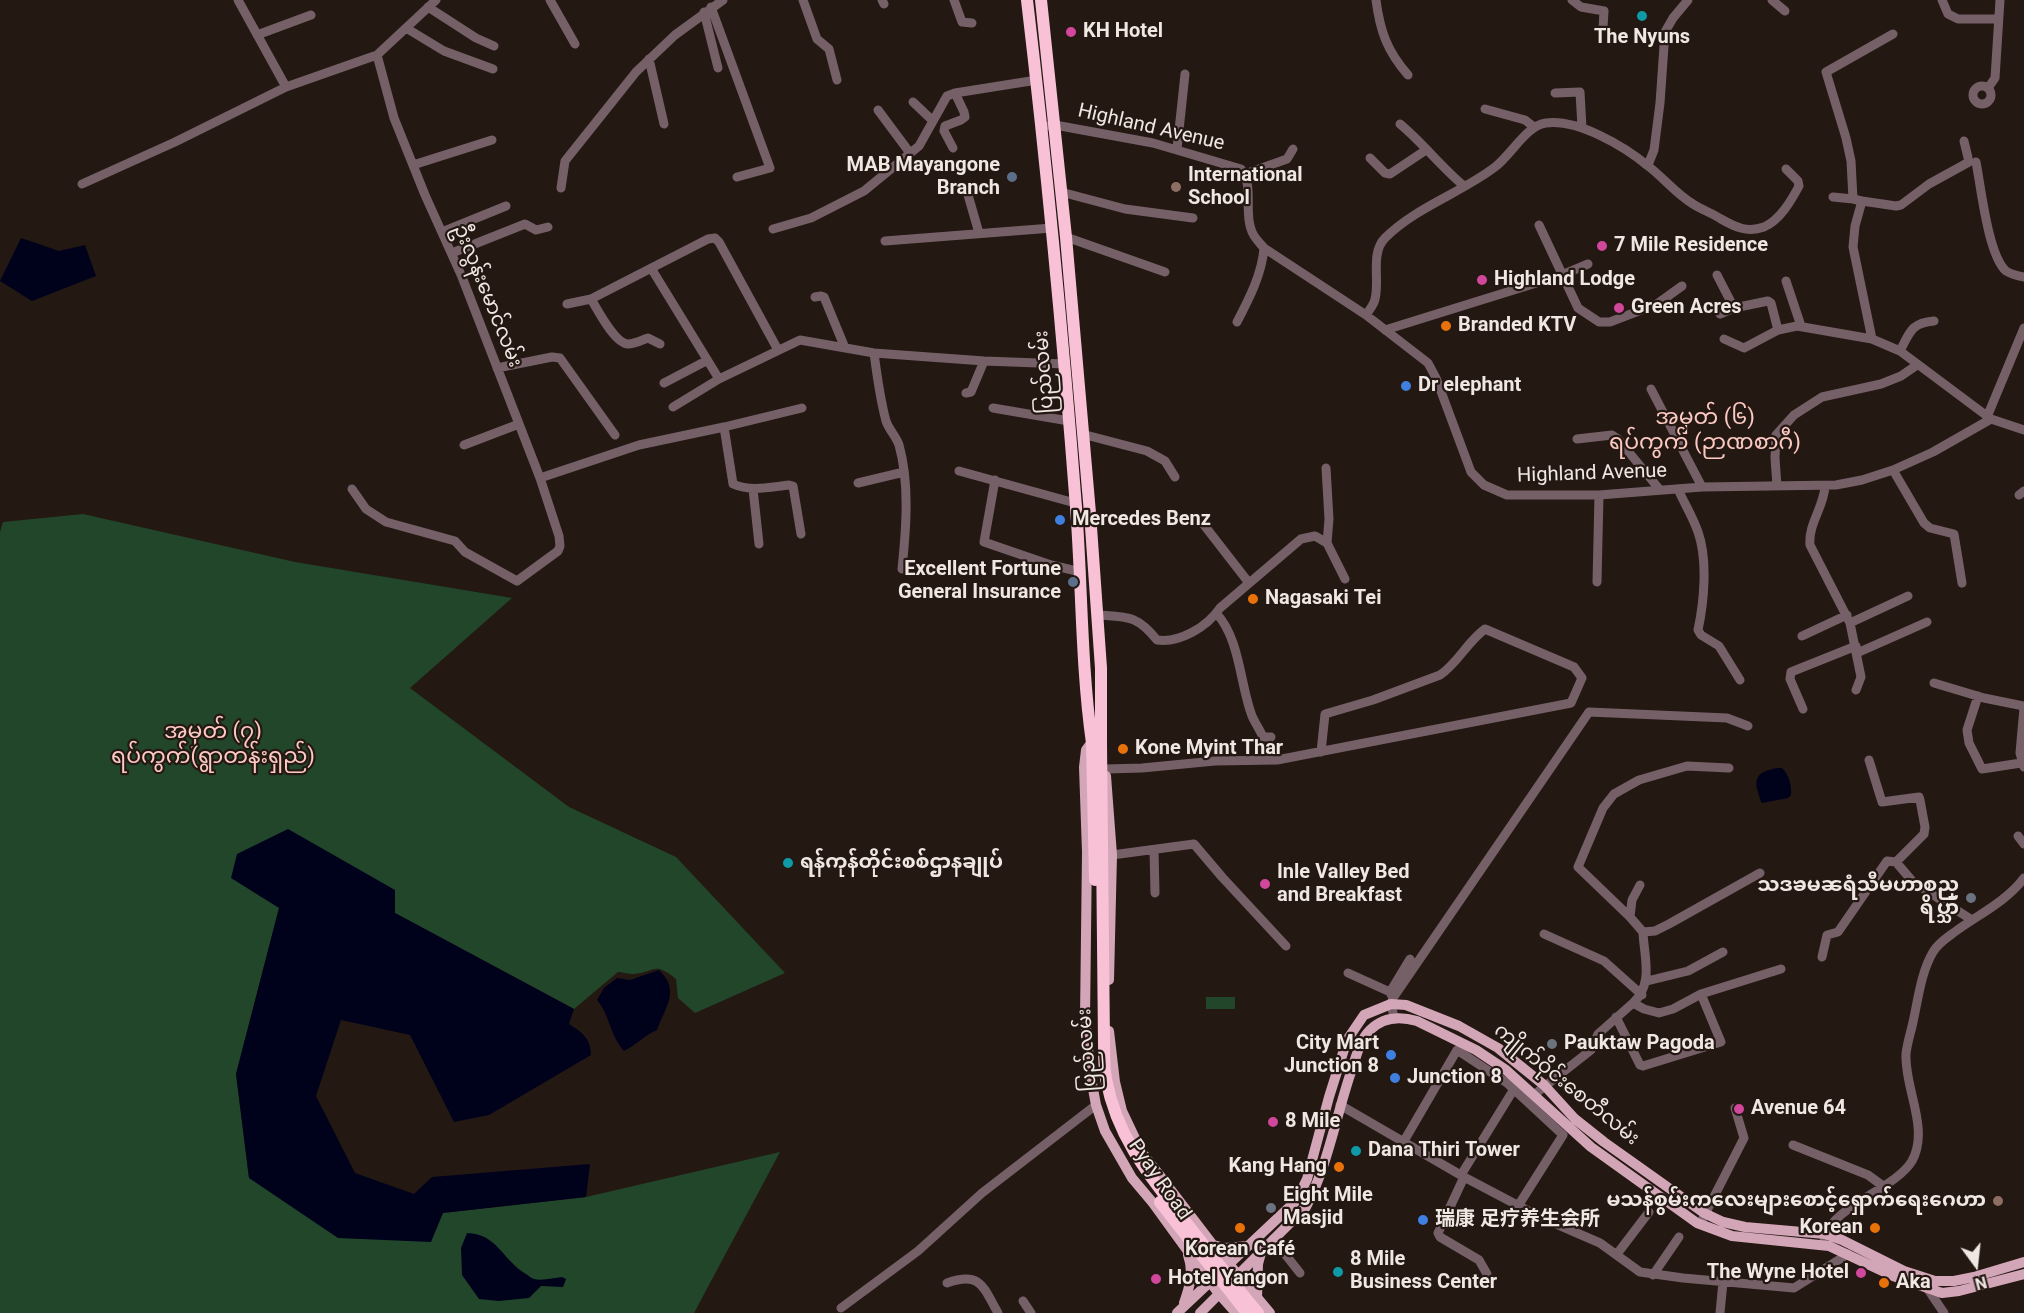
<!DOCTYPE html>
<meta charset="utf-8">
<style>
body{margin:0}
#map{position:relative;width:2024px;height:1313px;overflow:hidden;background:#241813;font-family:Roboto,sans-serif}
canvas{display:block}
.north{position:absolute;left:1946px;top:1235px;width:60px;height:60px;-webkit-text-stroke:4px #241813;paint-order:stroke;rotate:165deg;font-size:16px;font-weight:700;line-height:24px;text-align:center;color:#f0e7e3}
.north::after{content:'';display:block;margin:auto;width:21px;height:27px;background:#f0e7e3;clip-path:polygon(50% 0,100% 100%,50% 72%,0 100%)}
</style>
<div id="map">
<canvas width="2024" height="1313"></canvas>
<div class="north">N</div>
</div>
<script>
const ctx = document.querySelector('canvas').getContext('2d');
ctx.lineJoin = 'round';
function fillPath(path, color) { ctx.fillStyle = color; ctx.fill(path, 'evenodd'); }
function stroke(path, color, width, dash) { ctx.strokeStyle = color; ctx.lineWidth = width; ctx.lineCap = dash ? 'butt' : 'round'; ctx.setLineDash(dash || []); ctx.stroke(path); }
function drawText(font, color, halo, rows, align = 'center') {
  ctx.font = font + ' Roboto,"Noto Sans SC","Noto Sans Myanmar",sans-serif'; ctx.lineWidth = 4.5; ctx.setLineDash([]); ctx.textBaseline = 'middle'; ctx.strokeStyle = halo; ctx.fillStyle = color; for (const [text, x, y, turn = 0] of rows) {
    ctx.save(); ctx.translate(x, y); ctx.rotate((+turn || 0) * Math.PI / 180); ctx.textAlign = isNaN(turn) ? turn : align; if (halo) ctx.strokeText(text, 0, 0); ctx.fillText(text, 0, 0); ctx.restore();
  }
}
fillPath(new Path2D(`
 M83 514 295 562 512 598 410 688 569 807 676 857 785 973 695 1013 678 998 676 979C653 960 655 973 633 974 628 974 622 972 618 972L574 1009 395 913 279 908 236 1074 249 1178 442 1213 586 1197 780 1152 694 1313H0V532L3 522Z
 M1206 997H1235V1009H1206Z`), '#22462a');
fillPath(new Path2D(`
 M21 238 59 251 85 245 96 276 32 301 0 281Z
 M1777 768H1782C1789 774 1792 787 1791 795L1788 798 1762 803C1759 798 1759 794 1757 789 1754 773 1764 771 1777 768Z
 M288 829 395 890V913L574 1009 569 1024C582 1032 591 1039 591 1055L489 1115 454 1122 410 1035 341 1020 316 1096 355 1173 414 1194 432 1177 590 1164 586 1197 443 1213 431 1242 338 1238 249 1178 236 1074 279 908 231 878 237 854Z
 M659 970C681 991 665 1007 657 1030 645 1035 636 1045 624 1051 610 1036 610 1015 597 1000L604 988 617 978 630 980Z
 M467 1233C498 1234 502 1260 526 1274 529 1276 531 1278 534 1279 542 1281 554 1278 562 1277L566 1279 563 1287 541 1286 529 1298 499 1301 479 1299 462 1275 461 1248Z`), '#00021b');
stroke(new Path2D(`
 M238 0 286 87
 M550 0 575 44
 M803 0 817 39 829 49 837 80
 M882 0 884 4
 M954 0 962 22 972 23
 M1376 0C1380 31 1387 51 1408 75
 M1572 0 1581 7 1604 11 1603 28
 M1772 0 1785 11
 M1942 0 1948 14 1958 19H1998
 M428 7 476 38 494 46
 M711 7 770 168 737 177
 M704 12 718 68
 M406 28 444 51 493 69
 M257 35 311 15
 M649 59 664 124
 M1973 95a9 9 0 1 1 18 0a9 9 0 1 1-18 0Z
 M1988 88 1995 78 2000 0
 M1555 93 1580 92 1582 128
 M913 102 933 121
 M1485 109 1525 120 1534 127
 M878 110 910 153
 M1400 124C1423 143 1441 167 1464 186
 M1049 126 1055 125 1153 143 1241 169C1254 186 1244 210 1251 229 1253 237 1259 242 1264 248L1366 315 1428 363 1436 378 1471 472 1484 485 1507 495H1599L1702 487 1836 485 1862 480 1893 470 1933 452 1991 419
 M953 148 944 131 945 126 961 120 965 117 964 112 955 93
 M1177 149 1185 74
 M1370 158 1385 173 1390 174 1426 150
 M1976 162C1981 187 1988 255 2006 271 2011 274 2018 276 2024 277
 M413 165 492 140
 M1648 165 1654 150 1660 103 1665 32 1673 18 1688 0
 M1245 174 1287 159 1293 149
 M82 184 175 142 286 87 377 55 436 0
 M561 188 565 161 636 72 675 35 723 0
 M966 188 979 233
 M1061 192 1125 209 1193 218
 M1833 197 1853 199 1851 161 1846 138 1826 72 1893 34
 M1853 199 1862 201 1855 226 1853 247 1872 339
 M1862 201 1896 206 1901 205 1929 184 1969 162 1964 141
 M1539 225 1578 308 1599 322H1610L1657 304 1682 286
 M773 229 811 218 864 191 919 146 947 96 955 93 1037 80
 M442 232 506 206
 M1066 237 1165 272
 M885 241 1052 228
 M452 253 525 224 536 230 548 227
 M651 268 719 379 800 340 874 353 984 361 1065 364
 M1717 275 1734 308
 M1786 281 1801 326
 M815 297 821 296 824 297 845 348
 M591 299C597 309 615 344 628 344 634 344 642 340 648 338L660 344
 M567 304 591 299 708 239 715 238 719 242 778 350
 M1720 314 1734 308 1768 301 1771 303 1778 330
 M1366 315C1369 310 1374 305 1375 299 1380 281 1370 253 1385 238 1416 207 1461 193 1495 167 1511 155 1527 125 1546 123 1578 119 1624 146 1648 166 1664 178 1676 194 1693 204 1702 210 1712 213 1721 219 1735 227 1747 233 1764 227 1780 220 1791 201 1799 186L1798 181 1786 169
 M1237 322C1249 299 1262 274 1264 248
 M1385 330 1562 275 1588 264
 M1724 339 1744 348 1778 330 1797 326 1872 339 1900 351 1991 419 2024 430
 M1900 351C1910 332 1911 323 1934 321
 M874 353C877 376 880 399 886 421 889 430 896 436 899 445 910 484 906 530 902 569
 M497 368 552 357 560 358 615 435
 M664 383 706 361
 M1651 389 1702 487
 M966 393 971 392 984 361
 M673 407 719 379
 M993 408 1069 421
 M1987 417 2024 328
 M724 427 733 484C751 492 770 487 789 485L793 486 801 534
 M1082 434 1147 451 1165 461 1175 477
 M1577 439 1612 435 1618 439 1660 490
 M464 445 519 424
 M1326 468 1329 519 1327 543
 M1893 470 1924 523 1930 528 1954 534 1962 583
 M959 471 1075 503
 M540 478 639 445 724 427 802 408
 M995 480 984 542 1051 565 1081 572
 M858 483 904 472
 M1777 486 1775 458 1776 435 1794 415 1822 397 1881 384 1901 376 1917 365
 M1825 486C1824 507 1808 524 1810 545L1850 623 1861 677 1856 690
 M352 489 366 509 386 522 455 541 465 552 517 581 558 551 560 546 559 536 540 478 462 277 425 195 394 118 377 55
 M753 489 759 544
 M1678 489C1684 503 1693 517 1698 532 1708 560 1704 602 1698 630L1701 635 1719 646 1740 680
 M2019 495 2024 491
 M1204 525 1249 583
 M1597 582 1599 495
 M1216 613C1240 638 1240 685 1252 716 1255 723 1260 730 1263 737H1271
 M1098 615C1128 617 1137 615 1157 640 1180 643 1207 627 1220 608L1301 539 1315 536 1327 543 1345 579
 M1850 623 1908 596
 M1802 636 1847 615
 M1857 653 1927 622
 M1934 683 1984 698 2024 706
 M1978 696 1967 730 1969 743 1982 769 2021 763
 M2024 708 2020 753 2024 767
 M1803 709 1790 679 1791 672 1856 646
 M1869 760 1882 802 1919 797 1920 800 1925 827 1924 834 1896 862
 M1106 769 1142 768 1215 761 1277 760 1571 703 1582 678 1574 667 1485 629C1467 642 1458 663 1440 675L1373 700 1325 714 1321 752
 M2018 836 2024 844
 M1154 850 1155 893
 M1112 855 1194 844 1222 877 1286 946
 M1640 885 1632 900 1630 917 1643 932
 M1630 917 1578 867 1603 808 1614 794 1639 780 1687 766 1729 768
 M1544 934 1604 961 1642 995
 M1822 957 1827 935 1838 932 1887 861 1896 862 1913 882 1972 920
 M1348 973 1390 992
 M1647 981 1688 971 1723 952
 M1393 998 1589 712 1727 718 1748 726
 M1633 1003C1654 984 1644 957 1643 932L1655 931 1669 924 1760 873
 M1394 1017 1391 1004 1393 998 1390 992 1410 959
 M1616 1017 1640 1065 1643 1066 1721 1042 1701 994
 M1535 1094 1591 1050 1598 1034 1633 1003 1644 1009 1659 1013 1673 1009 1701 994 1781 969
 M1340 1105 1464 1177 1540 1217 1600 1243 1640 1272 1683 1278 1794 1288 1848 1254
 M1404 1141 1457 1050 1507 1083 1563 1135 1518 1206
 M1793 1145 1868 1175 1883 1186
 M1461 1175 1514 1089
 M1464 1177 1438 1233 1440 1237 1479 1260 1487 1274
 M1700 1224 1744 1138 1735 1108
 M1824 1238C1833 1206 1895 1189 1912 1161 1930 1128 1904 1088 1906 1054 1907 1043 1911 1032 1913 1022 1918 1000 1921 972 1933 952 1938 943 1948 937 1956 931 1978 915 2007 901 2024 878
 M1273 1239 1300 1273
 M1617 1254 1649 1212
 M1653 1275 1679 1237
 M947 1283C981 1271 983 1287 998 1313
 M1925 1285 1944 1313
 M1023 1301 1031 1313
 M841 1308 918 1251 982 1193 1096 1105
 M1720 1313 1723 1282`), '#766068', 9);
stroke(new Path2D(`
 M1092 742 1086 750 1084 767 1087 852 1085 1018 1091 1078 1096 1105 1105 1131 1132 1178 1153 1203 1219 1294 1236 1313
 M1106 776 1112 855 1109 980
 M1109 1031 1115 1082 1122 1111 1141 1151 1213 1245 1270 1313
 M1213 1245 1225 1248 1248 1246
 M1257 1298 1258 1264 1261 1253
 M1184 1303C1190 1286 1194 1272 1188 1255
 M1177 1313 1297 1200 1307 1179 1329 1097 1347 1040 1364 1015 1391 1004 1406 1005 1459 1026 1498 1048 1544 1085 1575 1119 1604 1142 1704 1213 1723 1222 1745 1227 1825 1234 1842 1240 1904 1271 1935 1281H1954L1974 1277 2024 1262
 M1200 1313 1306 1207C1328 1165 1336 1116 1351 1072 1356 1058 1359 1041 1370 1030 1383 1017 1400 1016 1417 1021L1476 1050 1506 1070 1591 1147 1697 1223 1732 1236 1829 1246 1893 1276 1942 1293 1959 1291 2024 1274`), '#d3a6b7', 10);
stroke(new Path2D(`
 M1027 0C1047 169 1063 338 1076 507 1082 586 1081 665 1092 743
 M1041 0 1066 237 1090 513 1101 668V744`), '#f8c1d6', 12);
stroke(new Path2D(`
 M1092 743 1095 880
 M1101 744 1104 1043C1104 1055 1104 1068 1106 1079 1118 1142 1154 1181 1192 1230 1214 1258 1235 1286 1258 1313
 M1160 1202 1247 1313`), '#f8c1d6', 12);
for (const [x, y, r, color] of [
 [1642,16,6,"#0f9aa8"],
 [1071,32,6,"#d1479c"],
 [1012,177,6,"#5c6f8a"],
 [1176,187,6,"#8d6e63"],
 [1602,246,6,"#d1479c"],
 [1482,280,6,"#d1479c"],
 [1619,308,6,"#d1479c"],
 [1446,326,6,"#e8710a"],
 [1406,386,6,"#3f7fe0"],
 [1060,520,6,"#3f7fe0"],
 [1073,582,6,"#5c6f8a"],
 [1253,599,6,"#e8710a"],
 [1123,749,6,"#e8710a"],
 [788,863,6,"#0f9aa8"],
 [1265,884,6,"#d1479c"],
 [1971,898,6,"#6b7280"],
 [1552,1044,6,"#6b7280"],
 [1391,1055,6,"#3f7fe0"],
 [1395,1078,6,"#3f7fe0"],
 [1739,1109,6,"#d1479c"],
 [1273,1122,6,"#d1479c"],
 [1356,1151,6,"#0f9aa8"],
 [1339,1167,6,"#e8710a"],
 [1998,1201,6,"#8d6e63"],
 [1271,1208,6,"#6b7280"],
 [1423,1220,6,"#3f7fe0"],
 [1240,1228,6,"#e8710a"],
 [1875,1228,6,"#e8710a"],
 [1338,1272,6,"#0f9aa8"],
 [1861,1273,6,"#d1479c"],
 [1156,1279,6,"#d1479c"],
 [1884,1283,6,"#e8710a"]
]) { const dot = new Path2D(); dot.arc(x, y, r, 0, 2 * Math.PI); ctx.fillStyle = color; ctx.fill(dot); stroke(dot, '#241813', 2); }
drawText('bold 20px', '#f0e7e3', '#241813', [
 ["KH Hotel",1083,32],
 ["The Nyuns",1642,38,"center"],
 ["MAB Mayangone",1000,166,"right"],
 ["Branch",1000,189,"right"],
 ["International",1188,176],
 ["School",1188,199],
 ["7 Mile Residence",1614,246],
 ["Highland Lodge",1494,280],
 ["Green Acres",1631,308],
 ["Branded KTV",1458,326],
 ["Dr elephant",1418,386],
 ["Mercedes Benz",1072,520],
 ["Excellent Fortune",1061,570,"right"],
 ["General Insurance",1061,593,"right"],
 ["Nagasaki Tei",1265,599],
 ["Kone Myint Thar",1135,749],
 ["ရန်ကုန်တိုင်းစစ်ဌာနချုပ်",800,863],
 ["Inle Valley Bed",1277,873],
 ["and Breakfast",1277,896],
 ["သဒၶမၼရံသီမဟာစည္",1959,886,"right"],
 ["ရိပ္သာ",1959,909,"right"],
 ["City Mart",1379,1044,"right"],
 ["Junction 8",1379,1067,"right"],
 ["Pauktaw Pagoda",1564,1044],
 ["Junction 8",1407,1078],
 ["Avenue 64",1751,1109],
 ["8 Mile",1285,1122],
 ["Dana Thiri Tower",1368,1151],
 ["Kang Hang",1327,1167,"right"],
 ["Eight Mile",1283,1196],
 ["Masjid",1283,1219],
 ["မသန်စွမ်းကလေးများစောင့်ရှောက်ရေးဂေဟာ",1986,1201,"right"],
 ["瑞康 足疗养生会所",1435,1220],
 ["Korean",1863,1228,"right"],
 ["Korean Café",1240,1250,"center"],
 ["8 Mile",1350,1260],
 ["Business Center",1350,1283],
 ["The Wyne Hotel",1849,1273,"right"],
 ["Hotel Yangon",1168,1279],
 ["Aka",1896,1283]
], 'left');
drawText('20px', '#f0e7e3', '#241813', [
 ["Highland Avenue",1151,128,13],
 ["ဦးလွန်းမောင်လမ်း",487,296,68],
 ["ပြည်လမ်း",1045,372,-94],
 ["Highland Avenue",1592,474,-2],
 ["ပြည်လမ်း",1088,1050,-94],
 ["ကျိုက်ဝိုင်းစေတီလမ်း",1566,1085,39],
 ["Pyay Road",1159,1180,55]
]);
drawText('22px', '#fdc9c3', '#241813', [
 ["အမှတ် (၆)",1705,418],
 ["ရပ်ကွက် (ဉာဏစာဂီ)",1705,443],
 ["အမှတ် (၇)",213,732],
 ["ရပ်ကွက်(ရွာတန်းရှည်)",213,757]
]);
</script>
